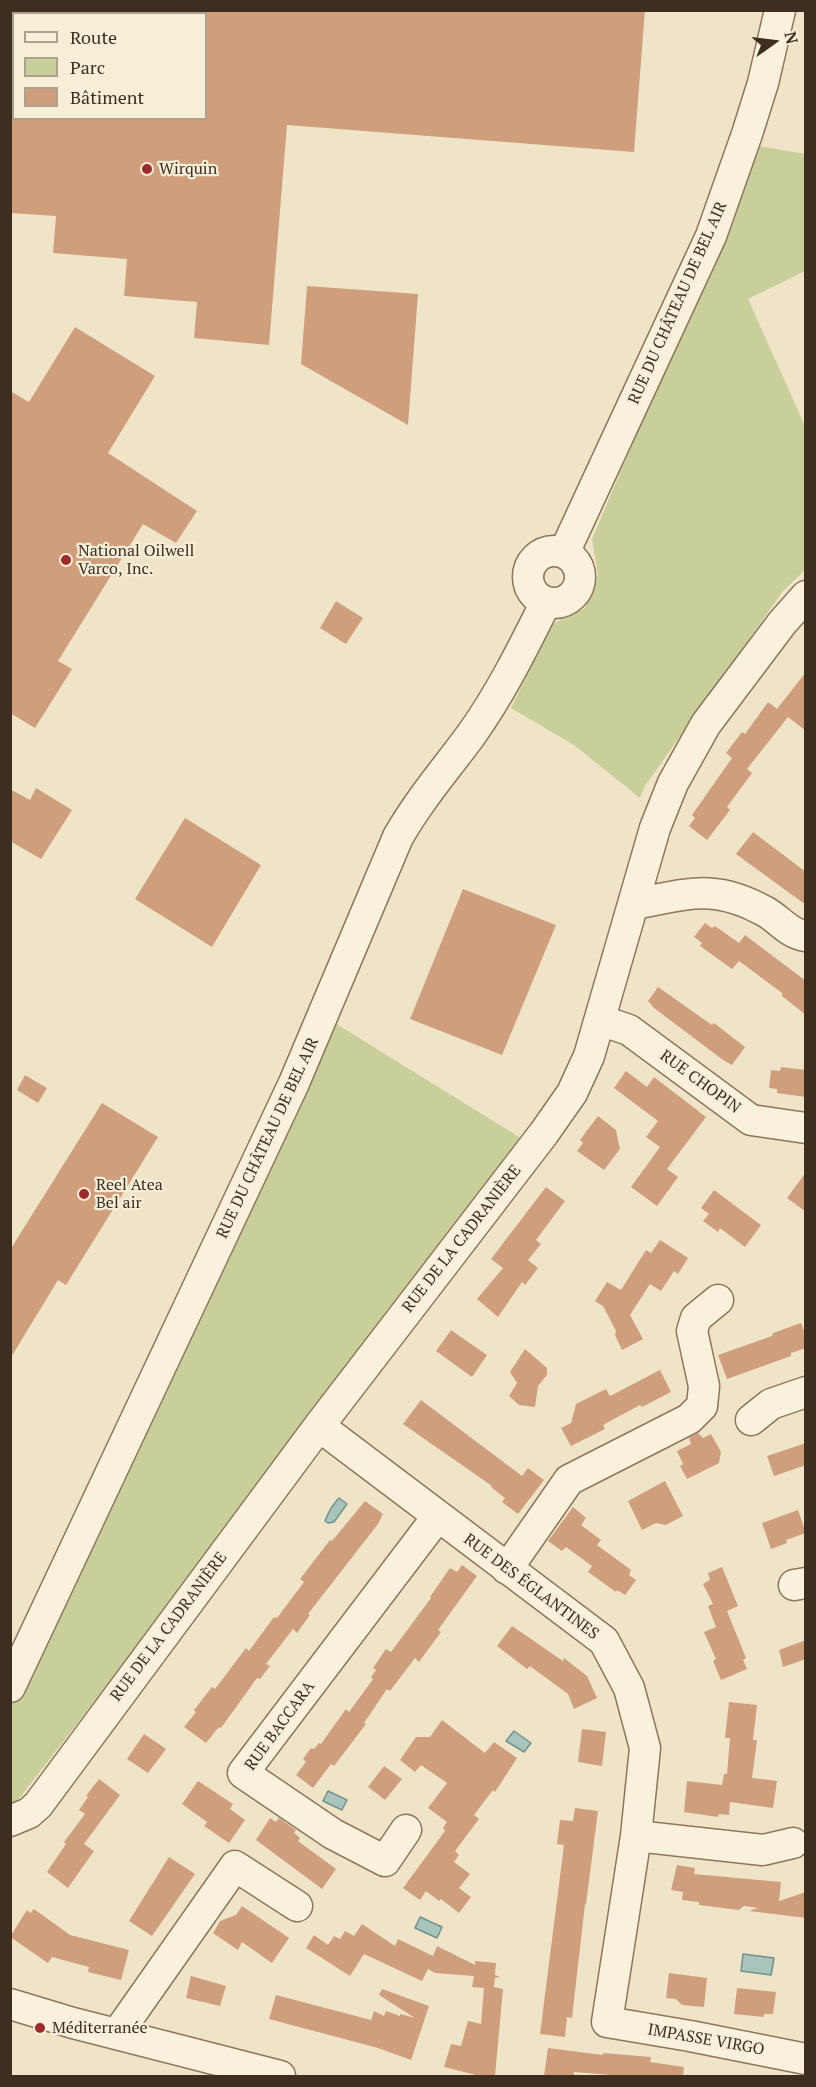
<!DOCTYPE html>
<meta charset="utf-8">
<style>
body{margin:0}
#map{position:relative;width:816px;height:2087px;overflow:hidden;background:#f0e4c8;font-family:"PT Serif",serif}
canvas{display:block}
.frame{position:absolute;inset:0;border:12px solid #3d2e20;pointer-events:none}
.legend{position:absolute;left:12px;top:12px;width:195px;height:108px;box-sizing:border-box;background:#f7eed8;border:2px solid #ada18e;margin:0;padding:8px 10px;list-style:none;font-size:18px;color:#3d2e20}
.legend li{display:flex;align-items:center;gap:12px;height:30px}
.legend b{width:30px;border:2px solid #ada18e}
.north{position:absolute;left:744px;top:12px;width:60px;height:60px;-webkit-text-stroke:4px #f7eed8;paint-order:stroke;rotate:76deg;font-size:16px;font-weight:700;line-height:24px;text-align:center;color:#3d2e20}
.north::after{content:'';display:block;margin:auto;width:21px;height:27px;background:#3d2e20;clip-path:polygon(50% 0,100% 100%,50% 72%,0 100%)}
</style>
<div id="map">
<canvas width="816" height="2087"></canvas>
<div class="frame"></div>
<ul class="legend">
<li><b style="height:8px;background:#faf1dc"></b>Route</li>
<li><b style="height:16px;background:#c9cf9b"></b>Parc</li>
<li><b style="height:16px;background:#cf9f7d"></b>Bâtiment</li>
</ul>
<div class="north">N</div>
</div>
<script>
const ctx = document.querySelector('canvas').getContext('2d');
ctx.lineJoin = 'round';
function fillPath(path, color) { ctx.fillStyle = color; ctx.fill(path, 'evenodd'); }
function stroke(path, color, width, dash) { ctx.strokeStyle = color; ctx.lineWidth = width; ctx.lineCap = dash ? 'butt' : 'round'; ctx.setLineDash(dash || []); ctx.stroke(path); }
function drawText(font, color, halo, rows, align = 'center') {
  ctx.font = font + ' "PT Serif",serif'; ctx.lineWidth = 4.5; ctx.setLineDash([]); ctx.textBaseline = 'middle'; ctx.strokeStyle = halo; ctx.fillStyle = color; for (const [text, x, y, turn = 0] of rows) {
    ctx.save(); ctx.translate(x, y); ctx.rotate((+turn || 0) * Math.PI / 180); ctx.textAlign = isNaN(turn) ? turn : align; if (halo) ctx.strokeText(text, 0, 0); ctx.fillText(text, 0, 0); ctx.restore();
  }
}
fillPath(new Path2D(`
 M759 146 805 154V271L748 299 805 426V570L783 591 645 786 640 798 574 745 511 708 552 624 585 608 598 575 592 539Z
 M335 1023 527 1142 11 1809 10 1701Z`), '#c9cf9b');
const water = new Path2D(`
 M339 1498 347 1504 334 1522 328 1523 325 1521C328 1513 332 1505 339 1498Z
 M514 1731 531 1743 524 1752 506 1741Z
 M328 1791 347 1800 342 1810 323 1801Z
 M420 1917 442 1927 437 1938 415 1928Z
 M743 1954 774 1958 771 1975 741 1971Z`);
fillPath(water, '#a9c4bc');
stroke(water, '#6f938a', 1.5);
fillPath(new Path2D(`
 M206 10H645L634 152 287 125 269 345 194 338 197 302 124 296 127 259 53 253 56 216 10 213V118H206Z
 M307 286 418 294 408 425 301 364Z
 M75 327 155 376 108 453 197 511 176 543 143 524 58 661 72 669 35 728 10 713V391L29 402Z
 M336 601 363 618 346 644 320 628Z
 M806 672V731L788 717 747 769 752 773 727 807 730 810 707 840 689 826 695 818 692 815 732 758 726 753 742 732 745 734 768 702 777 709Z
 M36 788 72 810 41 859 10 841V789L30 800Z
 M185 818 261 865 212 947 135 899Z
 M753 832 806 872V905L736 854Z
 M463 889 556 925 502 1055 410 1019Z
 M705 923 712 928 715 926 739 943 745 935 806 981V1015L782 996V993L739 961 732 969 700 946 702 943 694 937Z
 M658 987 712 1025 714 1023 745 1047 732 1065 723 1060 654 1008 648 1001Z
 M781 1067 806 1070V1097L777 1093V1089L769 1088 771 1070 780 1071Z
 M626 1071 647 1087 654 1077 706 1117 667 1169 678 1177 657 1206 631 1187 660 1147 646 1137 658 1121 614 1088Z
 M25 1075 47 1088 38 1103 17 1090Z
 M102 1103 158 1137 66 1285 58 1280 10 1359V1250Z
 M598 1116 616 1130 620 1149 604 1170 577 1151 583 1143 580 1140Z
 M806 1172V1212L787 1198Z
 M546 1187 565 1201 536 1240 541 1244 528 1260 538 1268 525 1285 522 1282 498 1317 477 1299 503 1268 491 1259Z
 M714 1190 761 1225 745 1247 720 1228 718 1232 703 1221 709 1214 701 1208Z
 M660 1240 688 1258 678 1274 674 1271 661 1291 650 1284 630 1315 643 1339 622 1350 615 1335 616 1331 603 1306 595 1301 607 1282 621 1290 646 1250 651 1253Z
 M801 1323 806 1337V1348L791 1353V1356L727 1379 718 1355 772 1336 773 1333Z
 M451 1330 487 1355 472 1377 436 1351Z
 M525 1349 547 1368V1375L538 1386 535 1407 519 1405 509 1396 517 1383 510 1372Z
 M660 1370 671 1392 642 1407 640 1405 603 1425 605 1429 571 1446 561 1428 571 1423 576 1404 606 1389 610 1396Z
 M421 1400 522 1476 528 1468 544 1480 518 1514 502 1502 505 1498 491 1487 492 1486 403 1424Z
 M698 1433 703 1438 711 1434 721 1452 719 1463 687 1479 680 1466 683 1464 677 1451 691 1444 689 1438Z
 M806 1443V1465L774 1476 767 1456Z
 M665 1481 683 1516 666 1525 656 1523 642 1530 628 1501Z
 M365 1501 383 1514 378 1524 308 1614 310 1615 297 1633 293 1629 266 1664 270 1666 260 1679 257 1678 221 1728 219 1727 206 1743 184 1727 196 1712 194 1710 212 1687 215 1689 246 1648 249 1651 274 1617 277 1618 304 1582 300 1579 330 1540 332 1541Z
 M573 1507 586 1518 581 1525 601 1540 597 1545 631 1570 629 1575 636 1580 625 1595 617 1590 616 1592 588 1572 592 1566 566 1547 562 1551 548 1541Z
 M798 1510 806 1533 786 1540 787 1543 771 1549 762 1523Z
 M462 1565 477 1576 438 1630 441 1632 419 1662 415 1658 390 1691 387 1689 364 1723 366 1724 334 1766 331 1764 313 1788 296 1775 306 1762 303 1759 311 1748 314 1749 319 1743 321 1744 346 1709 349 1712 373 1679 371 1677 376 1670 373 1668 386 1649 391 1652 431 1598 430 1597 450 1568 457 1572Z
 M722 1567 738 1606 727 1611 746 1658 743 1660 747 1669 721 1680 713 1661 716 1659 704 1632 716 1627 708 1606 713 1604 703 1584 710 1580 708 1573Z
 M512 1626 563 1661 564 1658 587 1676 597 1698 574 1709 568 1694 530 1666 527 1669 497 1646Z
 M806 1640V1659L783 1667 779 1650Z
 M729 1702 757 1705 753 1740H757L752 1778 777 1781 773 1808 730 1802 729 1815 719 1814 718 1817 684 1812 687 1781 722 1785 724 1774H727L730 1738H725Z
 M442 1720 485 1753 494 1742 517 1758 495 1792 493 1790 474 1815 479 1819 455 1851 459 1855 454 1862 470 1874 459 1888 471 1897 459 1913 441 1899 439 1901 426 1891 420 1900 403 1888 445 1831 443 1828 447 1822 428 1808 447 1783 421 1765 415 1772 400 1760 416 1737H430Z
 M582 1729 606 1732 602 1766 578 1762Z
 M144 1734 166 1749 148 1773 127 1759Z
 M384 1766 402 1779 385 1800 368 1787Z
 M99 1779 120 1795 84 1844 94 1851 68 1888 47 1872 66 1844 64 1842 85 1814 79 1810 88 1797 86 1796Z
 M198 1781 233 1804 230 1809 245 1820 229 1843 204 1826 207 1822 182 1804Z
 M575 1808 598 1811 586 1904H585L572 2018 567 2017 565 2037 540 2034 564 1845 557 1844 560 1820 573 1821Z
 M270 1818 276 1822 279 1818 296 1830 294 1833 300 1838 298 1841 336 1869 322 1889 256 1840Z
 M169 1857 195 1874 152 1936 129 1921Z
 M677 1865 695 1868 694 1874 781 1882 779 1901 806 1892V1918L749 1911 758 1908 744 1906 739 1910 699 1905V1902L682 1900 683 1892 671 1890Z
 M242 1906 289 1938 272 1963 242 1942 238 1950 213 1933 220 1921 236 1915Z
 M34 1909 70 1935 129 1950 121 1980 88 1972 89 1967 52 1957 48 1963 10 1937 27 1910 30 1913Z
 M362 1924 395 1946 398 1939 433 1956 437 1946 475 1965V1961L496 1963 495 1975 500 1977 495 1978 494 1987 503 1989 495 2076H480L444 2067 451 2044 461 2046 468 2021 481 2024 484 1988 472 1987 474 1976 435 1973 428 1969 422 1981 364 1954 350 1976 306 1948 314 1935 328 1945 334 1936 340 1939 345 1931 354 1936Z
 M669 1973 707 1978 704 2007 682 2005 676 1999 666 1998Z
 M191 1976 226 1986 220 2006 186 1998Z
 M737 1988 776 1992 773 2014H764V2017L734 2014Z
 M382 1989 429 2006 411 2060 378 2048 269 2019 276 1995 371 2020 374 2011 384 2016 386 2011 400 2016V2014L415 2018 379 1995Z
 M548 2048 603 2055V2053L651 2057 650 2062 684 2067 683 2076H609L610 2075 574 2072V2076H544Z`), '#cf9f7d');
const minor = new Path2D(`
 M528 577a26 26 0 1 1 52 0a26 26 0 1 1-52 0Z
 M564 553 711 236 747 134 763 83 780 10
 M634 904C689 894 714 883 766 912 780 920 789 934 806 936
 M600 1020 629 1030 751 1120 806 1128
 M751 1420 771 1404 806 1392
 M319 1426 604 1641 629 1688 645 1748 636 1836 607 2022 690 2036 806 2059
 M507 1569 569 1480 689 1419 702 1406 704 1386 692 1331 696 1318 718 1300
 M794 1585 806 1583
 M10 1687 294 1083 398 837C419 800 446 769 471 735 501 693 523 648 546 602
 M10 1821 29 1813 38 1805 319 1426 544 1133 572 1093 589 1056 655 828 673 783 706 724 782 623 806 596
 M406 1830 385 1861 333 1834 243 1773 438 1516
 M636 1836 763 1850 793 1843
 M10 2004 73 2023 280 2076
 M117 2034 235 1866 297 1906`);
stroke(minor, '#8d765c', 33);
stroke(minor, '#faf1dc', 30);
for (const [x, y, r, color] of [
 [147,169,6,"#9e2a2b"],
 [66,560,6,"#9e2a2b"],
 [84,1194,6,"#9e2a2b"],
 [40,2028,6,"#9e2a2b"]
]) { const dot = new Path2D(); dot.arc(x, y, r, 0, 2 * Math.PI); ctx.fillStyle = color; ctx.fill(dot); stroke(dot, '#f7eed8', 2); }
drawText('16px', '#3d2e20', '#f7eed8', [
 ["Wirquin",159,169],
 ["National Oilwell",78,551],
 ["Varco, Inc.",78,569],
 ["Reel Atea",96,1185],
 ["Bel air",96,1203],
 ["Méditerranée",52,2028]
], 'left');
drawText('16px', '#3d2e20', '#f7eed8', [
 ["RUE DU CHÂTEAU DE BEL AIR",678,303,-66],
 ["RUE CHOPIN",700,1082,36],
 ["RUE DU CHÂTEAU DE BEL AIR",268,1138,-65],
 ["RUE DE LA CADRANIÈRE",462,1239,-52],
 ["RUE DES ÉGLANTINES",531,1587,37],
 ["RUE DE LA CADRANIÈRE",169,1627,-53],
 ["RUE BACCARA",280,1726,-54],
 ["IMPASSE VIRGO",706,2040,10]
]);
</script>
